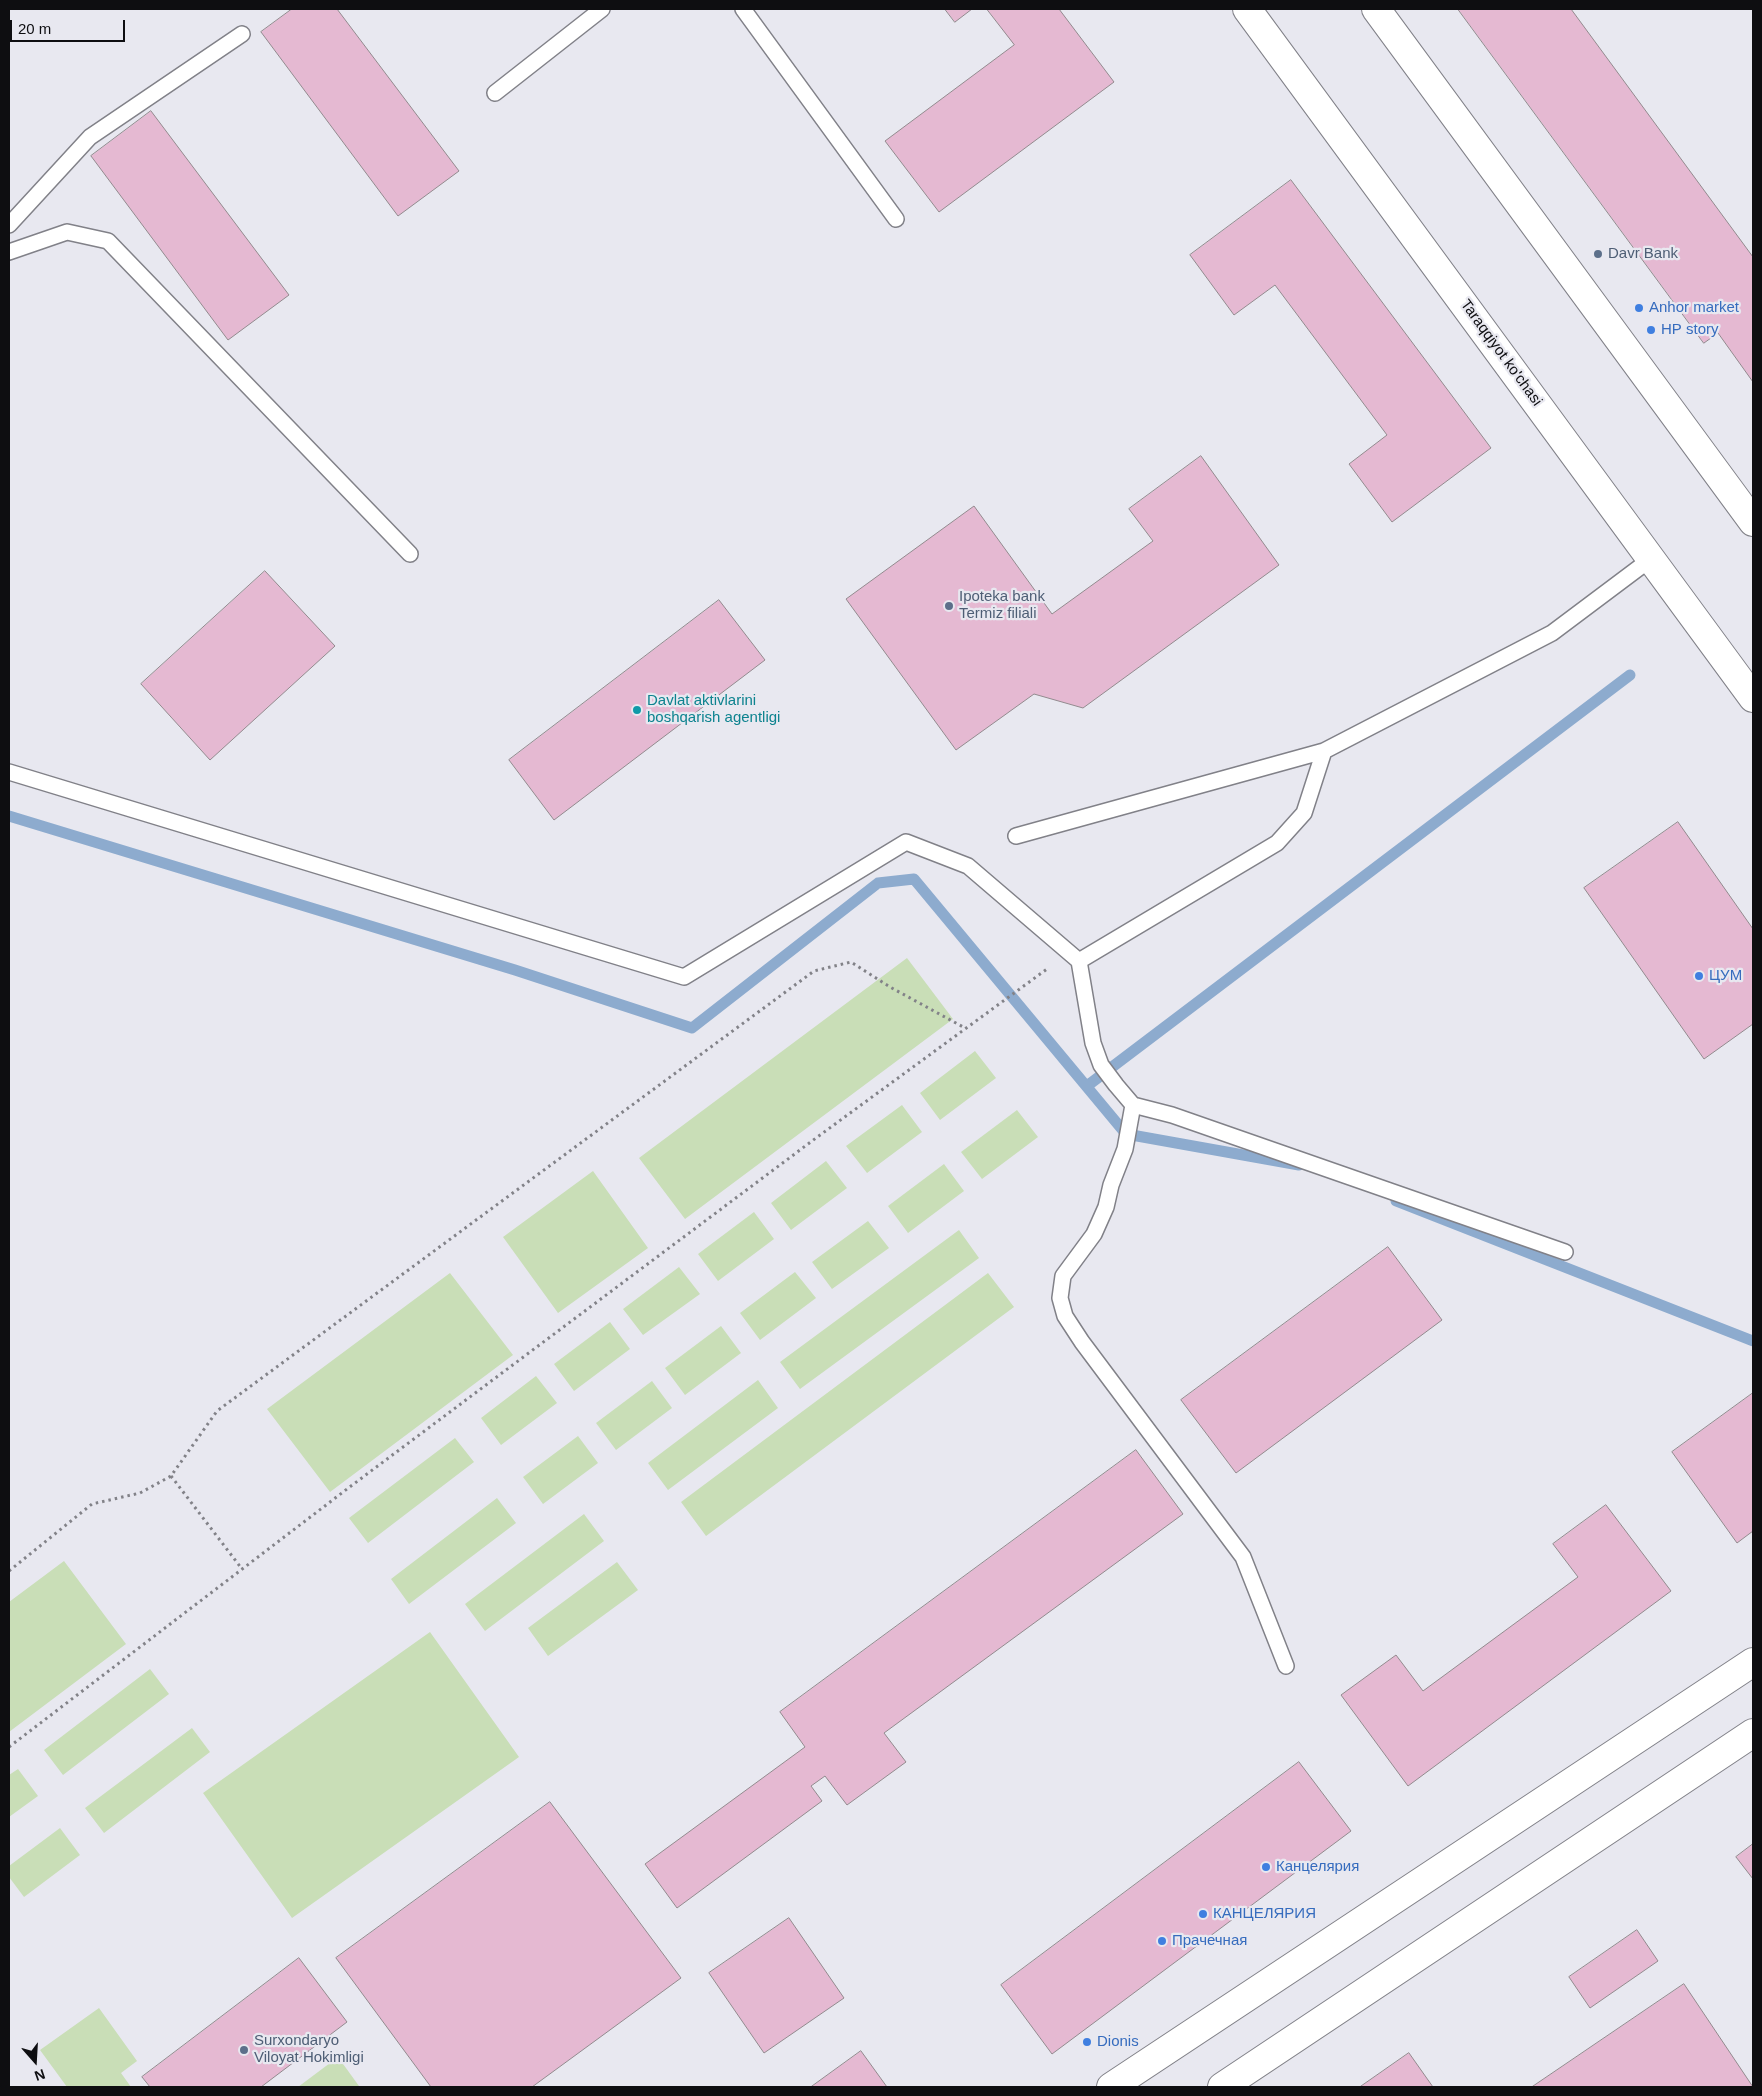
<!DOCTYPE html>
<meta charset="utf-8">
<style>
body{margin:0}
#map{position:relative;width:1762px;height:2096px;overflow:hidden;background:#e8e8f0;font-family:Helvetica,sans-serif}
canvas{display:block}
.frame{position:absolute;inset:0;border:10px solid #0e0e11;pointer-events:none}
.north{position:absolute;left:10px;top:2036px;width:50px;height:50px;-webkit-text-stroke:4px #e8e8f0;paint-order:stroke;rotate:161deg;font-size:14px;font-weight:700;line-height:20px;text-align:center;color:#0e0e11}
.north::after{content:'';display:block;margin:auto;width:18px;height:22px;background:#0e0e11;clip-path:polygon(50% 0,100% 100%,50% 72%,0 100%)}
.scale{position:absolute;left:10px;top:20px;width:115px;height:22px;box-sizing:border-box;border:2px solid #0e0e11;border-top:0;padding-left:6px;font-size:15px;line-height:18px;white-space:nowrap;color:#0e0e11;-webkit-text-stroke:4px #e8e8f0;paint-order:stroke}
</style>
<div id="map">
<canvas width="1762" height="2096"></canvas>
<div class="frame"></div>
<div class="north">N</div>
<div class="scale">20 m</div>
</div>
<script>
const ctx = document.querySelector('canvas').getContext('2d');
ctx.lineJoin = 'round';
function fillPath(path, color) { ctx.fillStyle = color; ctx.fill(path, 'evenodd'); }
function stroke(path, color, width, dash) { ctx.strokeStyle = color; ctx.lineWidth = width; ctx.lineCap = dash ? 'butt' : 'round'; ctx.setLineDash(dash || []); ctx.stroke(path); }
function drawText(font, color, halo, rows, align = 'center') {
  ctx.font = font + ' Helvetica,sans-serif'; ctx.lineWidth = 4.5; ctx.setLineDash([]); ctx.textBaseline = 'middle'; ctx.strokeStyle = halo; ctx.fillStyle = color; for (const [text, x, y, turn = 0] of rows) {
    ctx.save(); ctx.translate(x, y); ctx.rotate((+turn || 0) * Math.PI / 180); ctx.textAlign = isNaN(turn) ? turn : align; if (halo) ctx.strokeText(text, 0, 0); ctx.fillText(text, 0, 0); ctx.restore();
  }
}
fillPath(new Path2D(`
 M907 958 953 1019 685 1219 639 1158Z
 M975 1051 996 1078 940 1120 920 1093Z
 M902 1105 922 1132 867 1173 846 1146Z
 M1017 1110 1038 1137 982 1179 961 1152Z
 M826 1161 847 1188 791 1230 771 1203Z
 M944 1164 964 1191 908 1233 888 1206Z
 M593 1171 648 1248 558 1313 503 1237Z
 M754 1212 774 1239 718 1281 698 1254Z
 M868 1221 889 1248 832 1289 812 1262Z
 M959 1230 979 1258 800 1389 780 1362Z
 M679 1267 700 1294 643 1335 623 1309Z
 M795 1272 816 1298 760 1340 740 1313Z
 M450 1273 513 1355 330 1492 267 1409Z
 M988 1273 1014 1307 706 1536 681 1502Z
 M610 1322 630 1349 574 1391 554 1364Z
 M721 1326 741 1353 685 1395 665 1368Z
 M536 1376 557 1403 501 1445 481 1418Z
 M758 1380 778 1408 668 1490 648 1463Z
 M652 1381 672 1408 616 1450 596 1423Z
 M578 1436 598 1463 543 1504 523 1477Z
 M455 1438 474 1462 368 1543 349 1518Z
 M497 1498 516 1523 409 1604 391 1579Z
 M584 1514 604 1541 485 1631 465 1604Z
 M64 1561 126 1644 9 1732V1602Z
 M617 1562 638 1590 548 1656 528 1628Z
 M430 1632 519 1757 292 1918 203 1793Z
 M150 1669 169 1694 63 1775 44 1750Z
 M192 1728 210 1752 104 1833 85 1808Z
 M18 1769 38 1796 9 1817V1775Z
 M60 1828 80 1855 24 1897 9 1877V1866Z
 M99 2008 137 2061 121 2073 131 2087H67L40 2050Z
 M338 2057 359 2086 298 2087Z`), '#c9deb7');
stroke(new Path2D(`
 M9 816 515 970 692 1028 878 883 914 879 1126 1134 1299 1165
 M1087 1086 1630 675
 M1396 1201 1753 1341`), '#8dabce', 11);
const building = new Path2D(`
 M292 9H337L459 171 398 216 261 32Z
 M945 9H972L955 22Z
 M987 9H1059L1114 82 939 212 885 141 1014 45Z
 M1458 9H1571L1753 257V382L1718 333 1704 343Z
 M151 111 289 295 228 340 91 156Z
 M1291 180 1491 448 1392 522 1349 464 1387 435 1275 285 1234 315 1190 255Z
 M1201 456 1279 565 1083 708 1034 694 956 750 846 599 974 506 1052 614 1153 541 1129 509Z
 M265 571 335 646 210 760 141 684Z
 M719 600 765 660 554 820 509 760Z
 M1678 822 1753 929V1024L1704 1059 1584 888Z
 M1388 1247 1442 1320 1236 1473 1181 1400Z
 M1753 1393V1531L1737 1543 1672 1452Z
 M1136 1450 1183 1514 884 1733 906 1762 847 1805 825 1776 811 1786 822 1801 677 1908 645 1864 805 1747 780 1712Z
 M1606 1505 1671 1591 1408 1786 1341 1695 1396 1655 1423 1691 1578 1577 1553 1544Z
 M1299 1762 1351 1831 1052 2054 1001 1985Z
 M550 1802 681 1978 532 2087H431L336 1958Z
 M1753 1844V1879L1736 1857Z
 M789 1918 844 1998 764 2053 709 1973Z
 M1637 1930 1658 1961 1590 2008 1569 1977Z
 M299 1958 347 2022 261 2087H150L142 2077Z
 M1684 1984 1753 2087H1532Z
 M861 2051 887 2087H811Z
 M1409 2053 1433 2087H1360Z`);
fillPath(building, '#e5b9d2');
stroke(building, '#928a8e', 1);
const service = new Path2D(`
 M743 9 896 219
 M495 93 602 9
 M9 225 90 137 242 34
 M9 252 67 232 108 241 410 554
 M9 772 684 977 906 842 968 866 1079 961 1277 843 1304 813 1324 751
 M1016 836 1324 751 1552 633 1652 558
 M1079 961 1093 1043 1101 1065 1116 1085 1133 1105 1172 1115 1565 1252
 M1133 1105 1125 1149 1111 1185 1106 1207 1094 1234 1063 1276 1060 1298 1065 1316 1082 1342 1243 1557 1286 1666`);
const tertiary = new Path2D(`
 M1247 9 1753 698
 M1376 9 1753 522
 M1111 2087 1753 1662
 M1222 2087 1753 1733`);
stroke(service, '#818188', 18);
stroke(tertiary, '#818188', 30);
stroke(new Path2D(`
 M171 1476 242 1569
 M9 1571 92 1504 140 1493 171 1476 217 1411 814 971 851 962 890 987 965 1028
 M9 1747 351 1486 816 1138 1047 969`), '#828288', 3, [2.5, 4]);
stroke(service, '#fff', 15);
stroke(tertiary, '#fff', 28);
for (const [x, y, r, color] of [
 [1598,254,5,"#5c6f8a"],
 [1639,308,5,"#3f7fe0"],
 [1651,330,5,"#3f7fe0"],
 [949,606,5,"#5c6f8a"],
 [637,710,5,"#0f9aa8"],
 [1699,976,5,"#3f7fe0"],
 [1266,1867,5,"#3f7fe0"],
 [1203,1914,5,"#3f7fe0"],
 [1162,1941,5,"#3f7fe0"],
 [1087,2042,5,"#3f7fe0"],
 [244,2050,5,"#5c6f8a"]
]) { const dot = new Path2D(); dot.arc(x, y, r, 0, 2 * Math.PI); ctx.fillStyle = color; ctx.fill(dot); stroke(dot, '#e8e8f0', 2); }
drawText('15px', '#4e5e75', '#e8e8f0', [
 ["Davr Bank",1608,254],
 ["Ipoteka bank",959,597],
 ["Termiz filiali",959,614],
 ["Surxondaryo",254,2041],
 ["Viloyat Hokimligi",254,2058]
], 'left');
drawText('15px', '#366cbe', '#e8e8f0', [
 ["Anhor market",1649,308],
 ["HP story",1661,330],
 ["ЦУМ",1709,976],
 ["Канцелярия",1276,1867],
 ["КАНЦЕЛЯРИЯ",1213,1914],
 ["Прачечная",1172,1941],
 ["Dionis",1097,2042]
], 'left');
drawText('15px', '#0e0e11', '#e8e8f0', [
 ["Taraqqiyot ko'chasi",1501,353,54]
]);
drawText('15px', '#0d838f', '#e8e8f0', [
 ["Davlat aktivlarini",647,701],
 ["boshqarish agentligi",647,718]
], 'left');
</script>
